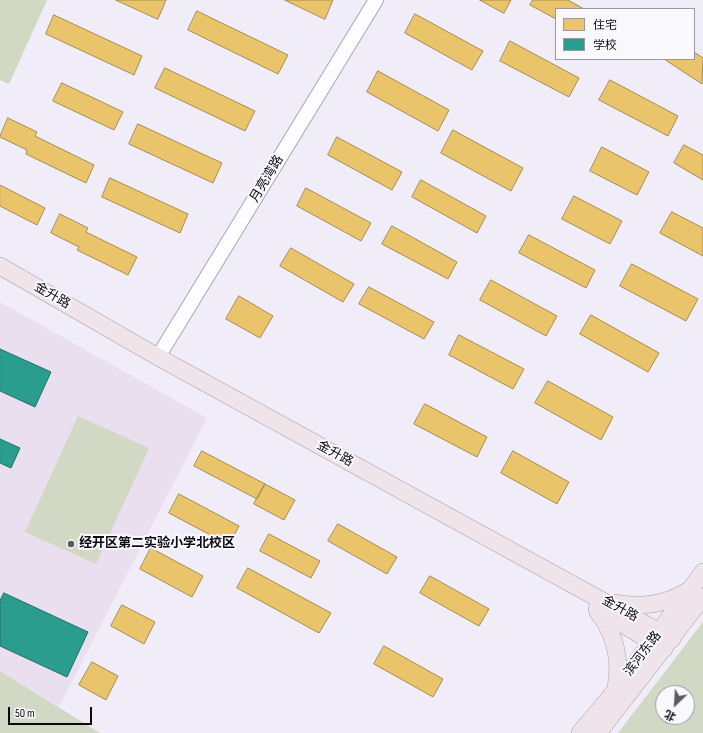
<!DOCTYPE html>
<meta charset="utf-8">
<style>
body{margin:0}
#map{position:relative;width:703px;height:733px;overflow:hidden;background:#f0edf9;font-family:"Sofia Sans Condensed","Noto Sans SC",sans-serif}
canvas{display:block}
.legend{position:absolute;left:555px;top:8px;width:140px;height:52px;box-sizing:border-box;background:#f9f8fd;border:1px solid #9a999f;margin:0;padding:5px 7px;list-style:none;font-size:12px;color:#0b0a12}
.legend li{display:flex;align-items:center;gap:8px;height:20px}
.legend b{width:20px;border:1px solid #9a999f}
.north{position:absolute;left:655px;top:685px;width:40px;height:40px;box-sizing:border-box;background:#f9f8fd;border:1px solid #9a999f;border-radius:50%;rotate:205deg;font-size:11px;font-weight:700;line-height:16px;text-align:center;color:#0b0a12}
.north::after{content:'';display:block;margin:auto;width:14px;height:18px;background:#5b5963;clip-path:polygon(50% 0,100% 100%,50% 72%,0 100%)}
.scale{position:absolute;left:8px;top:707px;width:84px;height:18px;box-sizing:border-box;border:2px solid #0b0a12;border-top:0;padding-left:5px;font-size:12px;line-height:14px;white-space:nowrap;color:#0b0a12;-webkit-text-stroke:3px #f9f8fd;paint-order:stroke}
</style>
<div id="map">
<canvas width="703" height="733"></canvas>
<ul class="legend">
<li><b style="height:11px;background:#e9c46a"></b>住宅</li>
<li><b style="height:11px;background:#2a9d8f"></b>学校</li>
</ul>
<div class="north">北</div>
<div class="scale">50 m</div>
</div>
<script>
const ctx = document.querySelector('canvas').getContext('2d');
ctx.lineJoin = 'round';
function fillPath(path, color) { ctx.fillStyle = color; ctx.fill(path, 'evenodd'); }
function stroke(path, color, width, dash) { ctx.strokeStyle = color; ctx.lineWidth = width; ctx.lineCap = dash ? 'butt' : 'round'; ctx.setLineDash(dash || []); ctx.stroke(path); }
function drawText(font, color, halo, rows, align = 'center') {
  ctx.font = font + ' "Sofia Sans Condensed","Noto Sans SC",sans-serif'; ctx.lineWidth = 4; ctx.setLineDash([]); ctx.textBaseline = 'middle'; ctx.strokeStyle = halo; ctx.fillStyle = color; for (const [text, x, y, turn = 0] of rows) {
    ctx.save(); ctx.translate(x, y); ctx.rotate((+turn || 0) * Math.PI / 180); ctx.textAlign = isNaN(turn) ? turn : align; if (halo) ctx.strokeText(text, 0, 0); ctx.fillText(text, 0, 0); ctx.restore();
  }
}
fillPath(new Path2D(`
 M0 302 207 418 59 707 0 671Z`), '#e9dfee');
fillPath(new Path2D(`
 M0 0H47L9 84 0 80Z
 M78 416 149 448 96 564 25 532Z
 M703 622V733H618ZM663 693H687V717H663Z
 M0 671 100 733H0Z`), '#d1d8c4');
const homes = new Path2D(`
 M116 0H166L158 19Z
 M285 0H333L325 19Z
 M480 0H511L504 13Z
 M533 0H568L584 9H556V19L530 5Z
 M197 11 288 55 278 74 188 30Z
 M415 14 483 51 472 70 405 33Z
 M54 15 142 56 134 75 46 34Z
 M510 41 579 78 569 97 500 61Z
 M694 52 703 58 702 84 664 59H694Z
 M165 68 255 111 245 131 155 88Z
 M378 71 449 110 438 131 367 92Z
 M610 80 678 116 668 136 599 100Z
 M62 83 123 112 114 130 53 101Z
 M8 118 37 132 35 136 94 165 86 183 26 154 27 150 0 137Z
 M138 124 222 163 213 183 129 144Z
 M453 130 523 168 511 191 441 153Z
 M337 137 402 172 392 190 328 155Z
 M684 145 703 155V180L674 163Z
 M602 147 649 172 637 195 590 171Z
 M110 178 188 214 180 233 102 197Z
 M421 180 486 216 477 233 412 197Z
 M0 185 45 208 37 225 0 206Z
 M306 188 371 223 361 241 297 206Z
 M574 196 622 221 610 244 562 219Z
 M672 212 703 228V256L660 233Z
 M60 214 88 228 86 232 137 257 128 275 77 250 79 247 51 233Z
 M392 226 457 262 448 279 382 244Z
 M529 235 595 270 586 288 519 253Z
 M291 248 354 284 343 302 280 266Z
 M632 264 698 299 686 321 620 286Z
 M491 280 557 316 546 336 480 300Z
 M369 287 434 322 424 339 359 304Z
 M239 296 273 316 260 338 226 319Z
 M591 315 659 353 648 372 580 334Z
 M459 335 524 369 513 389 449 355Z
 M548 381 613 417 601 440 535 403Z
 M425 404 487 437 477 457 414 424Z
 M202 451 265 484 257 499 194 466Z
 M513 451 569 482 557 504 501 473Z
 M265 484 295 500 284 520 254 504Z
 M179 494 239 526 229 545 169 513Z
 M338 524 397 557 387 574 328 541Z
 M269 534 320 561 311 578 260 551Z
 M151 548 203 576 192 597 140 569Z
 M248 568 331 613 319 633 237 588Z
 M430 576 489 609 479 626 420 593Z
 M122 605 155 622 144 644 111 626Z
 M384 646 443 679 433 697 374 664Z
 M92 662 118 676 106 700 79 685Z`);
fillPath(homes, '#e9c46a');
stroke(homes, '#a68c50', 1);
const schools = new Path2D(`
 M0 349 51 372 35 407 0 391Z
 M0 439 20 448 11 468 0 463Z
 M4 593 88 632 67 677 0 646V601Z`);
fillPath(schools, '#2a9d8f');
stroke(schools, '#21716a', 1);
const minor = new Path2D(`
 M158 357 376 0`);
const major = new Path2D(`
 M0 266 158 357 672 639
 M615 603C642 608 666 605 689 590
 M597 609 664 649
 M598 612C616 635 621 660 616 688
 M580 733 616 690 703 572
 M598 733 703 597`);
stroke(minor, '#a8a6b0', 16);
stroke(major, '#af9ea9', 18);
stroke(minor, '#fdfcfe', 14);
stroke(major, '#eee4ea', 17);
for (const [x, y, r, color] of [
 [71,544,4,"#5b5963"]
]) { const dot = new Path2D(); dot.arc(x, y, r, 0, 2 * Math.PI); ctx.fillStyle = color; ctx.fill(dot); stroke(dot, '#f9f8fd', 1.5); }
drawText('13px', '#0b0a12', '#f9f8fd', [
 ["月亮湾路",267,179,-59],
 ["金升路",52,296,30],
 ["金升路",335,454,29],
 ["金升路",620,609,29],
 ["滨河东路",643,654,-53]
]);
drawText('bold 13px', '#0b0a12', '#f9f8fd', [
 ["经开区第二实验小学北校区",79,544]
], 'left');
</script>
